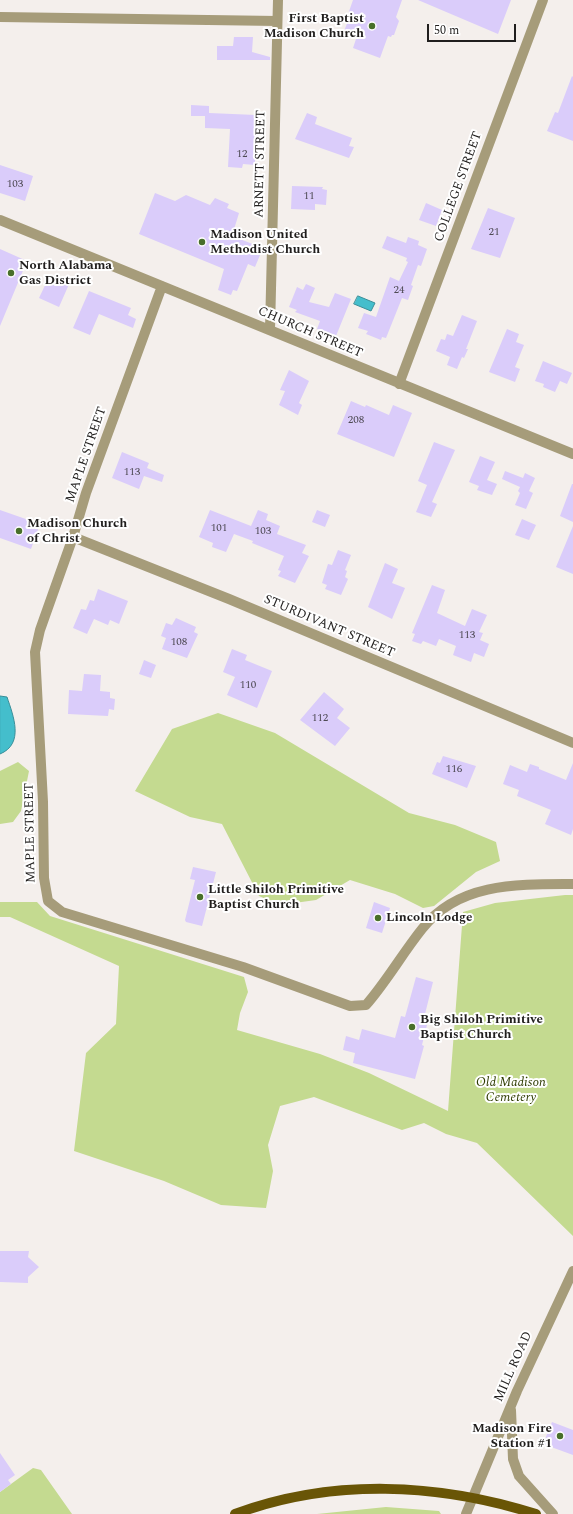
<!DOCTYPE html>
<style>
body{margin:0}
#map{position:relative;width:573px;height:1514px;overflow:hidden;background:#f4efec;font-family:Spectral,serif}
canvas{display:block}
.scale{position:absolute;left:427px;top:24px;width:89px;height:18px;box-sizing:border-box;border:2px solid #201e1d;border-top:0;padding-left:5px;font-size:12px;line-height:14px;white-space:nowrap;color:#201e1d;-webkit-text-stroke:3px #fff;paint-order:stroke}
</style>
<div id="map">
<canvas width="573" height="1514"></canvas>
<div class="scale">50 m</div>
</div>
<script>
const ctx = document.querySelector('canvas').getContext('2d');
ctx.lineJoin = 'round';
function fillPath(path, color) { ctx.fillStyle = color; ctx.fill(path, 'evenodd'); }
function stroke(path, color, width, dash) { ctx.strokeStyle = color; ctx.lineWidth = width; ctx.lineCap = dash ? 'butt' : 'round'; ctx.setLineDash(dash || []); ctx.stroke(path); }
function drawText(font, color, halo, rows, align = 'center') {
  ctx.font = font + ' Spectral,serif'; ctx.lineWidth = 4; ctx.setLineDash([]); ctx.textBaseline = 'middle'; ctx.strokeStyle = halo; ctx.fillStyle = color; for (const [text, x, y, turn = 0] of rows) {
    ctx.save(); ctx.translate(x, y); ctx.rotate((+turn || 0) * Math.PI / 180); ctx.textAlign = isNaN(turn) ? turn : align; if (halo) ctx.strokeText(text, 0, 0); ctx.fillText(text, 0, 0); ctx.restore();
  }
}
fillPath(new Path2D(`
 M218 713 275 733 409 813 455 825 496 842 500 861 476 872 434 906 423 908 395 894 350 880 316 900 280 905 259 896 222 824 190 817 135 791 172 729Z
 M18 762 29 771 21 811 13 822 0 824V771Z
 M565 895H573V1236L477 1143 446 1134 424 1123 402 1130 314 1097 280 1106 268 1145 273 1171 266 1208 221 1205 164 1181 74 1151 86 1053 116 1024 119 966 10 917H0V902H37L50 916 244 977 248 992 240 1013 237 1030 320 1054 369 1073 448 1111 463 912 495 903Z
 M33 1468 41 1470 72 1514H0V1492Z
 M386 1507 439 1511 441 1514H317Z`), '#c4da90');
const water = new Path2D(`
 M358 296 375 303 371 311 354 304Z
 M0 696 7 697C13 715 25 744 0 754Z`);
fillPath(water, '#44becc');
stroke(water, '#398e98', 1);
fillPath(new Path2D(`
 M353 0H402L396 17 399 21 394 35H392L391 37 388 36 380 58 353 48 357 36 344 31 348 21 346 20Z
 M418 0H511L498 34Z
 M234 37H253L252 52 270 57V60H217V46H233Z
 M572 76 573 77V141L547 131 555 112 558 113Z
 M191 105 209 106V113L256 115 255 165 243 164 242 168 228 167 230 129 205 128V116H191Z
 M307 113 317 117 315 124 352 138 349 146 354 147 349 158 295 139Z
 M0 165 33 176 25 201 0 193Z
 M292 186 323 187 322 189 327 190 326 205 315 204V210L291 209Z
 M155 193 175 201 186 195 210 205 215 198 229 204 227 208 239 213 232 236 263 248 255 267 248 264 237 291 233 290 231 295 218 290 224 269 139 234Z
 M426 203 442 210 436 226 419 220Z
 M488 208 515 218 500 258 471 249Z
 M387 236 406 243 408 237 419 241 418 245 427 249 421 266 418 265 411 285 413 286 408 300 402 298 386 338 382 337 381 340 366 334 368 331 358 328 364 313 376 317 390 277 399 281 408 262 406 261 407 258 382 248Z
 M0 249 27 261 0 326Z
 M49 277 59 281 61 278 70 282 59 307 39 298Z
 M306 284 315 288 309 302 329 307 335 293 351 299 336 336 317 329 320 321 295 312 297 310 289 307 297 287 303 290Z
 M89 291 131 308 128 315 136 319 133 328 99 314 90 335 73 328Z
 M462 315 477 321 466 349H468L464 358 462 357 457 369 447 365 450 357 436 351 441 339 445 340 447 334 453 336Z
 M507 329 519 334 516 342 524 345 515 367 520 369 515 382 489 372Z
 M543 361 572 373 567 384 560 381 555 392 543 387 544 384 535 381Z
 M289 370 309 381 299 403 302 405 298 415 279 405 285 391 280 390Z
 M351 401 365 407 366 405 389 415 393 405 412 413 394 457 337 434Z
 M434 442 455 450 432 502 437 504 431 517 416 512 427 485 418 481Z
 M122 452 149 463 147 468 164 475 162 482 144 476 139 489 112 478Z
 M480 456 495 462 487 480 497 484 492 495 477 490 479 486 469 482Z
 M505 471 523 478 525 473 535 478 529 491 533 493 526 509 515 505 520 493 518 491 520 487 502 479Z
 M572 484H573V522L560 516Z
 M0 510 40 524 31 549 0 538Z
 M210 510 251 526 258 510 268 514 266 520 280 526 277 534 306 545 302 553 309 556 295 583 278 576 281 571 278 570 284 556 252 543 253 541 234 534 226 552 212 547 213 543 199 537Z
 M317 510 330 515 325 527 312 522Z
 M522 519 536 525 529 540 515 535Z
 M573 526V574L556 567Z
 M338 550 351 555 345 570 347 571 345 577 348 579 341 595 325 589 327 585 322 583 328 564 332 565Z
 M385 563 398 569 392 583 405 588 392 619 368 607Z
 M432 585 445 590 437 613 465 626 472 609 487 615 479 632 483 633 480 640 489 644 484 657 474 653 471 662 453 655 456 646 439 639 436 646 423 641 421 644 412 641 415 634 412 633Z
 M98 589 128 601 119 624 110 620 108 625 94 619 87 634 73 628 81 609 86 610 90 600 94 601Z
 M176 618 196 627 194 632 198 634 187 658 162 649 166 638 161 636 166 623 172 625Z
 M232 649 247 655 245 660 272 671 257 708 227 695 235 677 223 672Z
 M144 660 156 665 151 678 139 674Z
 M84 674 101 675 100 691 110 692V698L115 699 114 710 109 709 108 716 68 714 69 690 82 691Z
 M324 692 344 709 337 718 350 728 335 746 300 720Z
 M443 756 476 766 467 788 432 774 437 762 440 763Z
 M573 763V829L571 835 545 824 551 810 517 796 519 790 503 784 510 765 527 772 530 764 539 767V769L566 780Z
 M193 867 216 872 202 926 186 922 185 920 195 880 190 879Z
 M374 902 390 908 382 933 366 928Z
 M416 977 433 982 423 1022H426L427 1025 422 1045 424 1046 415 1079 353 1063 355 1053 343 1050 346 1036 359 1040 362 1029 395 1038 401 1016 405 1017Z
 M0 1251H29L28 1257 39 1267 28 1277V1283L0 1282Z
 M552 1422 573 1430V1455L543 1444Z
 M0 1453 15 1475 8 1480 11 1484 0 1492Z`), '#daccfa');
stroke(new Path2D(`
 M0 17 277 21
 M0 220 573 454
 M162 286 86 493 73 537 40 630 35 652 43 802 44 878 48 901 62 912 243 967 350 1006 366 1005C387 981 402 954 422 929 458 882 519 884 573 884
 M270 330 278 0
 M399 384 543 0
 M73 537 229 599 573 743
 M511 1410 513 1459 519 1476 553 1514
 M466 1514 517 1391 573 1271`), '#a69c7a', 10);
stroke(new Path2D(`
 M235 1514C333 1478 438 1483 536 1514`), '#695506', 10);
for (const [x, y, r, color] of [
 [372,26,4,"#486f2a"],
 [202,242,4,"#486f2a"],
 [11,273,4,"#486f2a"],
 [19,531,4,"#486f2a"],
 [200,897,4,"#486f2a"],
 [378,918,4,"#486f2a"],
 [412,1027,4,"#486f2a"],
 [560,1436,4,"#486f2a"]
]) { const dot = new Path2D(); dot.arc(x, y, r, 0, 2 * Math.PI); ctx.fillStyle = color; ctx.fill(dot); stroke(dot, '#fff', 1.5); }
drawText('11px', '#4e4a54', null, [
 ["12",242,155],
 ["103",15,185],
 ["11",309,197],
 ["21",494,233],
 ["24",399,291],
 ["208",356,421],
 ["113",132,473],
 ["101",219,529],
 ["103",263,532],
 ["113",467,636],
 ["108",179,643],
 ["110",248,686],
 ["112",320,719],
 ["116",454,770]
]);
drawText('bold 13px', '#201e1d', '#fff', [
 ["First Baptist",364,19,"right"],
 ["Madison Church",364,34,"right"],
 ["Madison United",210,235],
 ["Methodist Church",210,250],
 ["North Alabama",19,266],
 ["Gas District",19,281],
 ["Madison Church",27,524],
 ["of Christ",27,539],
 ["Little Shiloh Primitive",208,890],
 ["Baptist Church",208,905],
 ["Lincoln Lodge",386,918],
 ["Big Shiloh Primitive",420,1020],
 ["Baptist Church",420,1035],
 ["Madison Fire",552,1429,"right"],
 ["Station #1",552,1444,"right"]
], 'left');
drawText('13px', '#201e1d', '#fff', [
 ["ARNETT STREET",261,164,-89],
 ["COLLEGE STREET",459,187,-70],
 ["CHURCH STREET",310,333,23],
 ["MAPLE STREET",87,455,-71],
 ["STURDIVANT STREET",329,627,23],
 ["MAPLE STREET",31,833,-91],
 ["MILL ROAD",514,1367,-66]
]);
drawText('italic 13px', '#2e3b00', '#fff', [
 ["Old Madison",511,1083],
 ["Cemetery",511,1098]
]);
</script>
